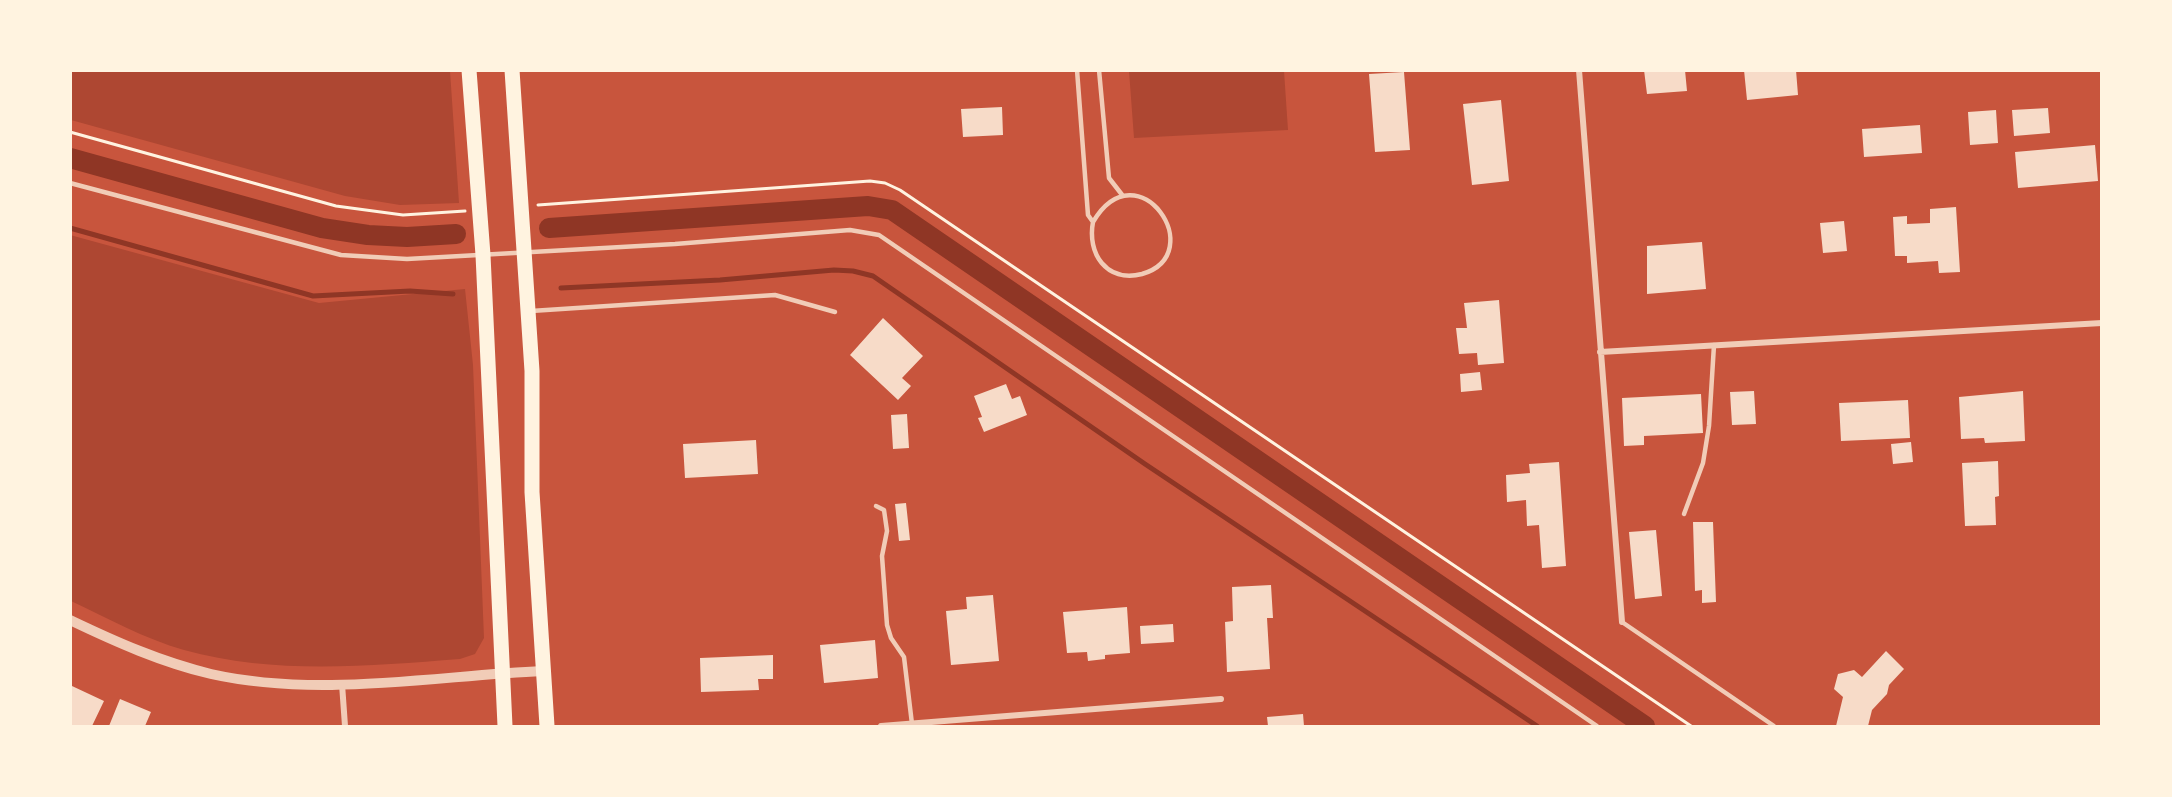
<!DOCTYPE html>
<style>
body{margin:0}
#map{position:relative;width:2172px;height:797px;overflow:hidden;background:#c8553d;font-family:"DM Sans",sans-serif}
canvas{display:block}
.frame{position:absolute;inset:0;border:72px solid #fff3e0;pointer-events:none}
</style>
<div id="map">
<canvas width="2172" height="797"></canvas>
<div class="frame"></div>
</div>
<script>
const ctx = document.querySelector('canvas').getContext('2d');
ctx.lineJoin = 'round';
function fillPath(path, color) { ctx.fillStyle = color; ctx.fill(path, 'evenodd'); }
function stroke(path, color, width, dash) { ctx.strokeStyle = color; ctx.lineWidth = width; ctx.lineCap = dash ? 'butt' : 'round'; ctx.setLineDash(dash || []); ctx.stroke(path); }
fillPath(new Path2D(`
 M70 71H450L459 203 400 205 345 196 71 120Z
 M1129 71H1284L1288 130 1134 138Z
 M70 235 319 303 465 289 473 365 484 638 475 654 460 659C368 666 274 675 184 650 145 639 107 618 71 601Z`), '#ae4732');
stroke(new Path2D(`
 M70 228 313 296 410 291 453 294
 M561 288 720 280 834 270 853 271 873 276 1145 464 1537 726`), '#8f3625', 5);
stroke(new Path2D(`
 M70 158 322 228 368 235 407 237 456 234
 M549 228 868 206 892 210 1645 726`), '#8f3625', 20);
fillPath(new Path2D(`
 M1644 70H1685L1687 91 1647 94Z
 M1744 70H1796L1798 95 1747 100Z
 M1404 72 1410 150 1375 152 1369 74Z
 M1501 100 1509 181 1472 185 1463 104Z
 M1002 107 1003 135 963 137 961 109Z
 M2048 108 2050 133 2014 136 2012 110Z
 M1996 110 1998 143 1970 145 1968 112Z
 M1920 125 1922 153 1864 157 1862 129Z
 M2095 145 2098 181 2018 188 2015 152Z
 M1956 207 1960 272 1939 273 1938 261 1907 263V256H1895L1893 217 1907 216V224L1930 223V209Z
 M1844 221 1847 251 1823 253 1820 223Z
 M1702 242 1706 289 1647 294V246Z
 M1499 300 1504 363 1478 365 1477 353 1459 354 1456 328H1467L1464 303Z
 M883 318 923 356 902 378 911 386 898 400 850 355Z
 M1480 372 1482 390 1461 392 1460 374Z
 M1006 384 1012 399 1020 396 1027 415 984 432 978 418 982 417 974 396Z
 M1754 391 1756 424 1732 425 1730 392Z
 M2023 391 2025 441 1985 443 1984 438 1961 439 1959 397Z
 M1701 394 1703 433 1644 436V445L1624 446 1622 398Z
 M1908 400 1910 438 1841 441 1839 403Z
 M907 414 909 448 893 449 891 415Z
 M756 440 758 474 685 478 683 444Z
 M1911 442 1913 462 1893 464 1891 444Z
 M1998 461 1999 496 1995 497 1996 525 1965 526 1962 463Z
 M1559 462 1566 566 1542 568 1539 525 1527 526 1526 500 1507 502 1506 475 1530 473 1529 464Z
 M906 503 910 540 899 541 895 504Z
 M1693 522H1713L1716 602 1702 603V590L1695 591Z
 M1656 530 1662 596 1635 599 1629 532Z
 M1271 585 1273 618H1267L1270 669 1227 672 1225 622 1233 621 1232 587Z
 M993 595 999 661 951 665 946 611 967 609 966 597Z
 M1127 607 1130 653 1105 655V659L1088 661 1087 652 1067 653 1063 612Z
 M1173 624 1174 642 1141 644 1140 626Z
 M875 640 878 678 824 683 820 645Z
 M1886 651 1904 669 1889 685 1887 694 1872 710 1868 726H1836L1843 697 1834 689 1838 674 1854 670 1862 677Z
 M773 655V679H758L759 690 701 692 700 658Z
 M72 686 104 701 92 726H70Z
 M120 699 151 712 145 726H109Z
 M1303 714 1304 726H1268L1267 717Z`), '#f7dbc8');
stroke(new Path2D(`
 M70 132 336 206 403 215 465 211
 M538 205 870 181 885 183 900 190 1691 726`), '#fff3e0', 3);
stroke(new Path2D(`
 M1077 70 1088 215 1093 222C1087 253 1106 283 1142 274 1211 254 1138 146 1093 222
 M1099 70 1109 178 1123 196
 M70 183 341 255 407 259 675 244 850 230 879 235 1597 726
 M531 311 775 295 835 312
 M876 506 884 510 887 531 882 556 887 625 891 638 904 657 912 724
 M1684 514 1703 463 1709 426 1714 345
 M1622 622 1774 726`), '#f1ccb7', 4.5);
stroke(new Path2D(`
 M1579 70 1622 622
 M1600 352 2102 323
 M342 684 345 726
 M881 726 1221 699`), '#f1ccb7', 6);
stroke(new Path2D(`
 M70 620C116 642 161 662 211 674 318 698 434 676 542 671`), '#f1ccb7', 10);
stroke(new Path2D(`
 M469 70 483 255 505 726
 M512 70 532 371V492L547 726`), '#fff3e0', 15);
</script>
